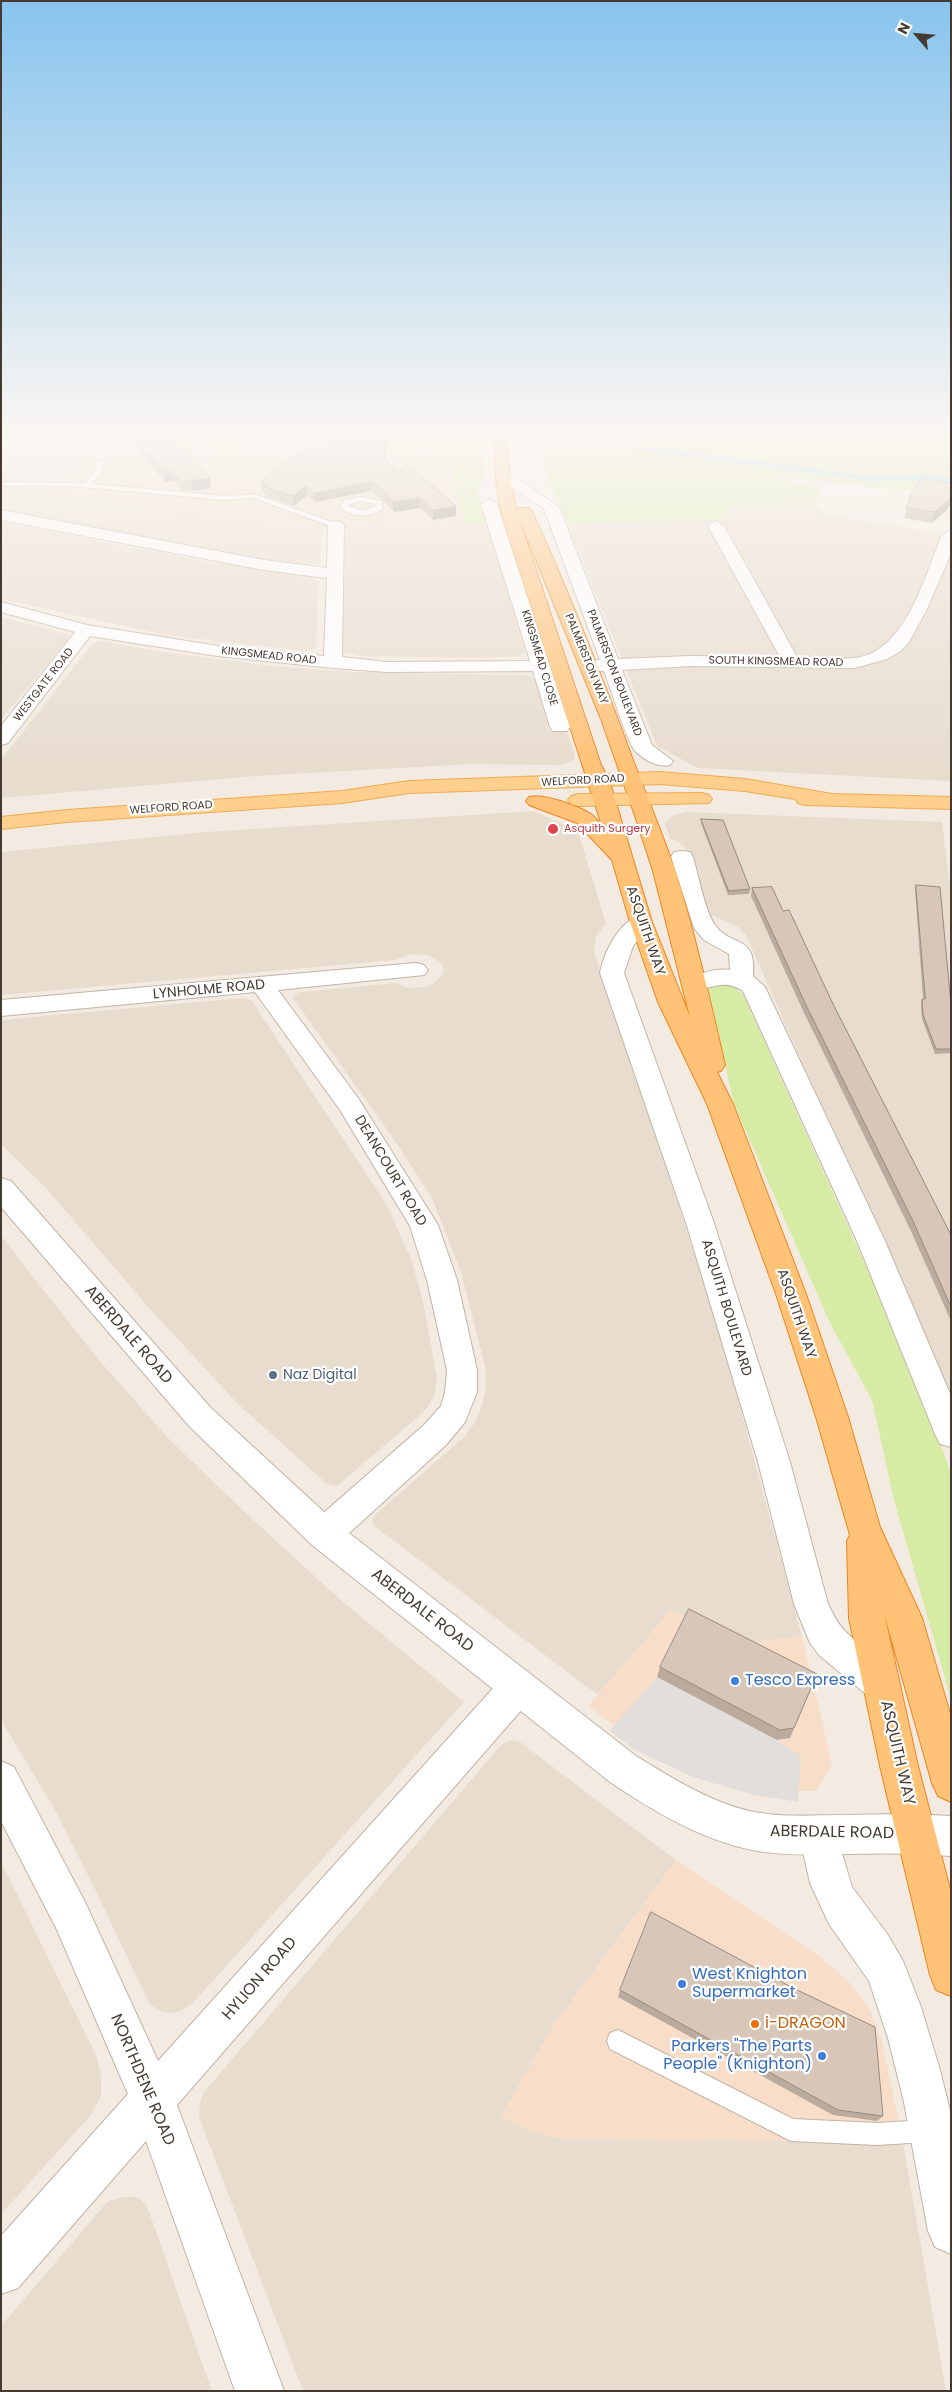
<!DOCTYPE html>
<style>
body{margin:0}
#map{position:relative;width:952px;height:2392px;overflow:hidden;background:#f3ebe1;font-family:Poppins,sans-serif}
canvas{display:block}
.frame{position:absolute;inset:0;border:2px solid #443a31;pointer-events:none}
.north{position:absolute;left:892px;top:10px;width:50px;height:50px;-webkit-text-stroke:4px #fff;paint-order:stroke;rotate:297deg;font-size:14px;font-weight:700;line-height:20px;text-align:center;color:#443a31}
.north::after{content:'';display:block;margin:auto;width:18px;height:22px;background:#443a31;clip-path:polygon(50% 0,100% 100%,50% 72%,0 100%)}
</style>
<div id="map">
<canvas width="952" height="2392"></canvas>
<div class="frame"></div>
<div class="north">N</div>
</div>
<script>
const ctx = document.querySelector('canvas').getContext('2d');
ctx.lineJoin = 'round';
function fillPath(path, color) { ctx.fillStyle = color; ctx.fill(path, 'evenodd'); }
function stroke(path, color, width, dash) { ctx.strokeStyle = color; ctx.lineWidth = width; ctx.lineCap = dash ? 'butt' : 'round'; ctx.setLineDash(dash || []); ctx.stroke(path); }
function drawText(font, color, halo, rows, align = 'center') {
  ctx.font = font + ' Poppins,sans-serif'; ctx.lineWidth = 4.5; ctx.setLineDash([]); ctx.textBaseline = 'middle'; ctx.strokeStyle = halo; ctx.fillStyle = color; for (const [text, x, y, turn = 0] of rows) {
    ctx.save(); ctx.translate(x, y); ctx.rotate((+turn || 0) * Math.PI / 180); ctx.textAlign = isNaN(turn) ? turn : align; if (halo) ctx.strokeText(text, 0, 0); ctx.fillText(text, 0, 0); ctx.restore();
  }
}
fillPath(new Path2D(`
 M13 435H81L76 481 1 482Z
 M1 488 63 492 287 530 322 529 320 565 262 560 1 510Z
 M815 502 822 514 951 535V781L698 768 657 746 567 523 726 519 729 506Z
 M1 522 210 562 315 578 319 581 316 647 306 651 165 635 1 599Z
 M487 524 525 653 518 656 486 658 359 656 343 652 345 529Z
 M1 617 67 634 69 638 1 720Z
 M101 641 156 651 272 666 352 672 527 675 535 679 549 731 567 732 575 757 571 762 560 765 470 764 256 776 1 798V760L92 644Z
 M534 811 578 831 606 924 596 936 594 952 653 1125 726 1355 802 1637 739 1643 671 1610 598 1695 374 1526 372 1520 376 1514 463 1438 474 1424 482 1406 486 1386 485 1366 461 1272 432 1198 391 1135 293 998 295 994 300 992 396 983 407 988 425 987 433 984 443 974 444 969 440 962 428 955 411 954 395 960 1 995V852L207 832Z
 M685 812 942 822 951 896V1404L881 1230 805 1069 746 935 738 927 712 915 685 848 677 841 670 839 665 823 672 816Z
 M242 998 251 1000 387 1205 411 1259 423 1301 437 1379 434 1396 426 1410 337 1486 327 1484 237 1403 149 1308 45 1187 1 1144V1020Z
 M1 1236 98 1359 168 1438 251 1518 343 1602 464 1702 192 2004 181 2011 170 2013 159 2011 149 2003 93 1885 55 1810 1 1720Z
 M511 1740 520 1742 676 1860 554 2025 501 2116 531 2131 903 2142 946 2391H303L199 2117 200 2103 204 2092 501 1745Z
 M1 1862 96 2055 101 2075V2096L91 2115 1 2214Z
 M124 2197H138L147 2206 212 2391H1V2326L107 2202Z`), '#e7dcce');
fillPath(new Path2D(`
 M671 1610 739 1643 802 1637 832 1764 816 1791H778L627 1735 588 1706Z
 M676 1860 819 1956 848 1981 869 2008 882 2041 903 2142 561 2139 531 2131 501 2116 554 2025Z`), '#f8dec9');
fillPath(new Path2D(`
 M81 435H474L475 484 487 524 288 530 63 492 1 488V482L76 481Z`), '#eedec9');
fillPath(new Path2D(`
 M203 435 230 437 239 450 238 453 218 454 213 448 214 444 200 441 187 446 188 449 201 459 190 462 171 442Z
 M297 435H484L485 480 477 490 487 524 466 525 445 450C427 446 407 455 387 451 359 444 326 444 297 435Z
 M545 435H951V493L858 486 806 479 804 481 777 473 774 474 820 490 815 502 729 506 726 519 567 523 542 463Z
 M714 982 730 985 743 994 897 1335 946 1459 951 1474V1699L894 1500 872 1400 830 1323 734 1104 708 990Z`), '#d6eca5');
fillPath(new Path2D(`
 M657 1677 777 1740 801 1756 798 1802 754 1795 693 1777 635 1750 610 1731Z`), '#e2dedb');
stroke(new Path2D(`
 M429 435 481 440
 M538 444 620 445 873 479 929 477 951 481`), '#96dcf7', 4);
const service = new Path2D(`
 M100 460 104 462 100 475 92 484 224 496 255 494 340 525 333 527 254 498 224 500 71 486H1V482L85 483 93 474 96 462Z
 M361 497 382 501 383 508C371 518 351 518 340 507L344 500ZM361 501 375 504V507L361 510 348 506 350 504Z
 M618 2030 793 2119 877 2123 926 2120 934 2123 937 2131 934 2139 926 2142 877 2145 791 2141 610 2049 607 2041 610 2033Z`);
const minor = new Path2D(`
 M1 435H10L8 450 1 454Z
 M513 478 518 479 559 507 618 659 691 656 780 657 708 526 711 523 716 521 724 526 797 657C816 657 836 660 855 658 906 652 925 575 942 535L950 530 951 553 926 611 909 642 901 651 887 659 855 668 691 666 622 670 652 745 673 761 670 765C658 768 644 760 635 751 627 742 610 686 604 671L582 670 579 666 582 662 600 660 544 509 508 485 506 482 508 479Z
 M489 499 497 504 570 727 567 731H553L550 727 533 671 387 672 333 668 218 656 90 636 8 743 1 745V726L75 632 1 612V602L87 625 218 646 324 656 327 578 264 570 1 520V510L264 560 327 568 328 525 331 522H341L344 525 342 657 387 662 530 661 481 504Z
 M682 851 690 852 693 857C698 874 705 911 715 925 731 948 757 933 753 976L765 987 885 1241 951 1396V1447L940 1444 935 1434 857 1241 743 991C720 976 708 994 686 988L682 983 686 978C701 974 715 968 730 970L729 954 704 940 694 928 671 857 674 852Z
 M641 915 649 917 652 922 633 946 624 973 714 1223 790 1462 828 1604C833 1614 837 1623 845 1631 862 1649 888 1660 898 1683L893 1695 880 1700 867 1695 819 1655 810 1643 794 1604 758 1462 686 1223 600 973C604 952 619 921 641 915Z
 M416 963 424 965 428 970 424 975 278 990 358 1098 438 1225 457 1280 477 1370V1392L465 1422 446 1445 336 1545 324 1549 312 1545 307 1534 312 1523 424 1425 441 1406 445 1392 447 1370 427 1280 410 1226 340 1110 255 992 1 1016V1000Z
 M518 1669 531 1675 536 1687 531 1699 177 2105 284 2391H235L146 2141 18 2288 1 2294V2236L128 2094 57 1930 1 1821V1761L14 1767 85 1902 158 2061 505 1675Z
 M818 1815 832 1820 852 1887 888 1935 903 1961 921 2007 940 2070 951 2115V2254L935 2247 928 2231 904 2102 888 2038 869 1981 829 1924 810 1883 799 1834 804 1820Z`);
const tertiary = new Path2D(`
 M1 1178 11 1181 211 1408 336 1523 636 1756C672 1778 708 1801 749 1811 781 1818 815 1815 848 1815 882 1814 916 1814 951 1816V1856C916 1853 882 1853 848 1854 820 1854 792 1856 764 1852 708 1844 656 1813 610 1782L312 1545 189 1426 1 1207Z`);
const primary = new Path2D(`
 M660 772 745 779 832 794 951 797V809L805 805 798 803 795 799 745 791 660 784 409 793 342 803 67 822 1 829V817L67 810 342 791 409 781Z
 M702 793 709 795 712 799 709 803 578 806 571 804 568 800 571 796 578 794Z`);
const trunk = new Path2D(`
 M493 435H507L510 480 517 513 601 765 609 780 652 922 690 1017 653 871 634 813 601 719 516 511 519 508H529L532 511C569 593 602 676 633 760 647 797 662 833 675 870 695 934 710 1000 725 1065L721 1071 717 1072 733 1104 806 1294 848 1417 880 1527 922 1618 951 1717V1802L938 1796 932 1783 884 1613 918 1766 951 1893V1996L936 1990 930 1975 880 1766 849 1618 847 1541 850 1535 816 1417 776 1294 707 1104 658 1002 630 922 612 860 577 823 529 805 526 801 529 797C543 793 578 806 591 814 595 817 599 822 602 826L501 513 496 480Z`);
stroke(service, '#c1b4a6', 2);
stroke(minor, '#c1b4a6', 2);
stroke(tertiary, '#c1b4a6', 2);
stroke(primary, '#efab52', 2);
stroke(trunk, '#ed8621', 2);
fillPath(service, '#fff');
fillPath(minor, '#fff');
fillPath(tertiary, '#fff');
fillPath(primary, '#ffcf8e');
fillPath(trunk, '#ffc277');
fillPath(new Path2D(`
 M133 435H167L211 488 193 491 181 490 173 481 165 482 142 454 141 446 133 437Z
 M363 440H386L387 449 385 460 399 473 456 516 433 520 420 508 394 512 383 500 371 491 315 502 307 495 294 506 268 497 262 491 261 481 332 446V442Z
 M909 498 948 509 932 523 904 518Z
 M701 819 750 889 749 894 728 895 701 823Z
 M916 885 951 1005V1053L935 1054 922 1019 921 1003 922 999H923L915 889Z
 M752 888 783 911 834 1006 951 1235V1321L910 1229 804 1013 751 896Z
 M660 1667 817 1674 790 1738 777 1740 657 1677Z
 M795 1989 883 2116 877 2121 833 2115 618 1997 620 1990Z`), '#baab9e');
fillPath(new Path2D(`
 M386 440 387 449 384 468V459Z
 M172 471 173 481 165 482 164 472Z
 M210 478 211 488 193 491 191 481Z
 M371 482V491L315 502 314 493Z
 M306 486 307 495 294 506 293 496Z
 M951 497V503L948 509 932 523 934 512Z
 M420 498V508L394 512 393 502Z
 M456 506V516L433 520V510Z`), '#978b81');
const building = new Path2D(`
 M138 435H167L183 453 210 478 191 481 179 480 172 471 164 472 140 444 145 443Z
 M360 437 363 440H386L384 459 399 473 407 465 456 506 433 510 420 498 393 502 383 490 371 482 314 493 306 486 293 496 267 487 261 481 301 452 336 445 332 442Z
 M921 478 951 483 950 499 934 512 906 507 912 498H909Z
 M701 819 723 820 750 889 729 891Z
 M916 885 940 887 951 1005V1049H936L923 1015 922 999H925Z
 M772 887 783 911 789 910 834 1006 951 1235V1307L913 1221 806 1005 752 888Z
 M689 1609 817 1674 794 1728 780 1730 660 1667Z
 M651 1912 795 1989 875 2027 883 2116 838 2110 620 1990Z`);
fillPath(building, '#d8c7b8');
stroke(building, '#978b81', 1);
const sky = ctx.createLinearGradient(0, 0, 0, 770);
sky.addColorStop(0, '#87c4ee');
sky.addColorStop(0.56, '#faf6f2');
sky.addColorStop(1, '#faf6f200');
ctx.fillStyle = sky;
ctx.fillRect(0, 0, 952, 770);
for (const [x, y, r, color] of [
 [553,829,6,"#e0444e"],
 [273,1375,5,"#5c6f8a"],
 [735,1681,5,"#3f7fe0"],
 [682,1984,5,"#3f7fe0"],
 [755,2024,5,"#e8710a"],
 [822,2056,5,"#3f7fe0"]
]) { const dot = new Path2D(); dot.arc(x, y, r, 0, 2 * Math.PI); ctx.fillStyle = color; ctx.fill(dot); stroke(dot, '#fff', 2); }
drawText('11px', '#443a31', '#fff', [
 ["KINGSMEAD ROAD",269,656,6],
 ["KINGSMEAD CLOSE",539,658,73],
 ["PALMERSTON WAY",586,659,68],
 ["SOUTH KINGSMEAD ROAD",776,662,1],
 ["PALMERSTON BOULEVARD",614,673,69],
 ["WESTGATE ROAD",44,685,-52],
 ["WELFORD ROAD",583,781,-3],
 ["WELFORD ROAD",171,808,-4]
]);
drawText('11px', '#be3a42', '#fff', [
 ["Asquith Surgery",564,829]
], 'left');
drawText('14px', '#443a31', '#fff', [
 ["ASQUITH WAY",645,931,71],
 ["LYNHOLME ROAD",209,990,-5],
 ["DEANCOURT ROAD",390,1171,59],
 ["ASQUITH BOULEVARD",726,1308,73],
 ["ASQUITH WAY",796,1314,71]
]);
drawText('14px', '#4e5e75', '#fff', [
 ["Naz Digital",283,1375]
], 'left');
drawText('16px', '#443a31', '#fff', [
 ["ABERDALE ROAD",128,1335,49],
 ["ABERDALE ROAD",422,1611,38],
 ["ASQUITH WAY",897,1753,77],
 ["ABERDALE ROAD",832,1833,1],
 ["HYLION ROAD",260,1979,-49],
 ["NORTHDENE ROAD",142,2080,67]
]);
drawText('16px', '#366cbe', '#fff', [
 ["Tesco Express",745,1681],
 ["West Knighton",692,1975],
 ["Supermarket",692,1993],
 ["Parkers \"The Parts",812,2047,"right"],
 ["People\" (Knighton)",812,2065,"right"]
], 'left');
drawText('16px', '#c56008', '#fff', [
 ["i-DRAGON",765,2024]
], 'left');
</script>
